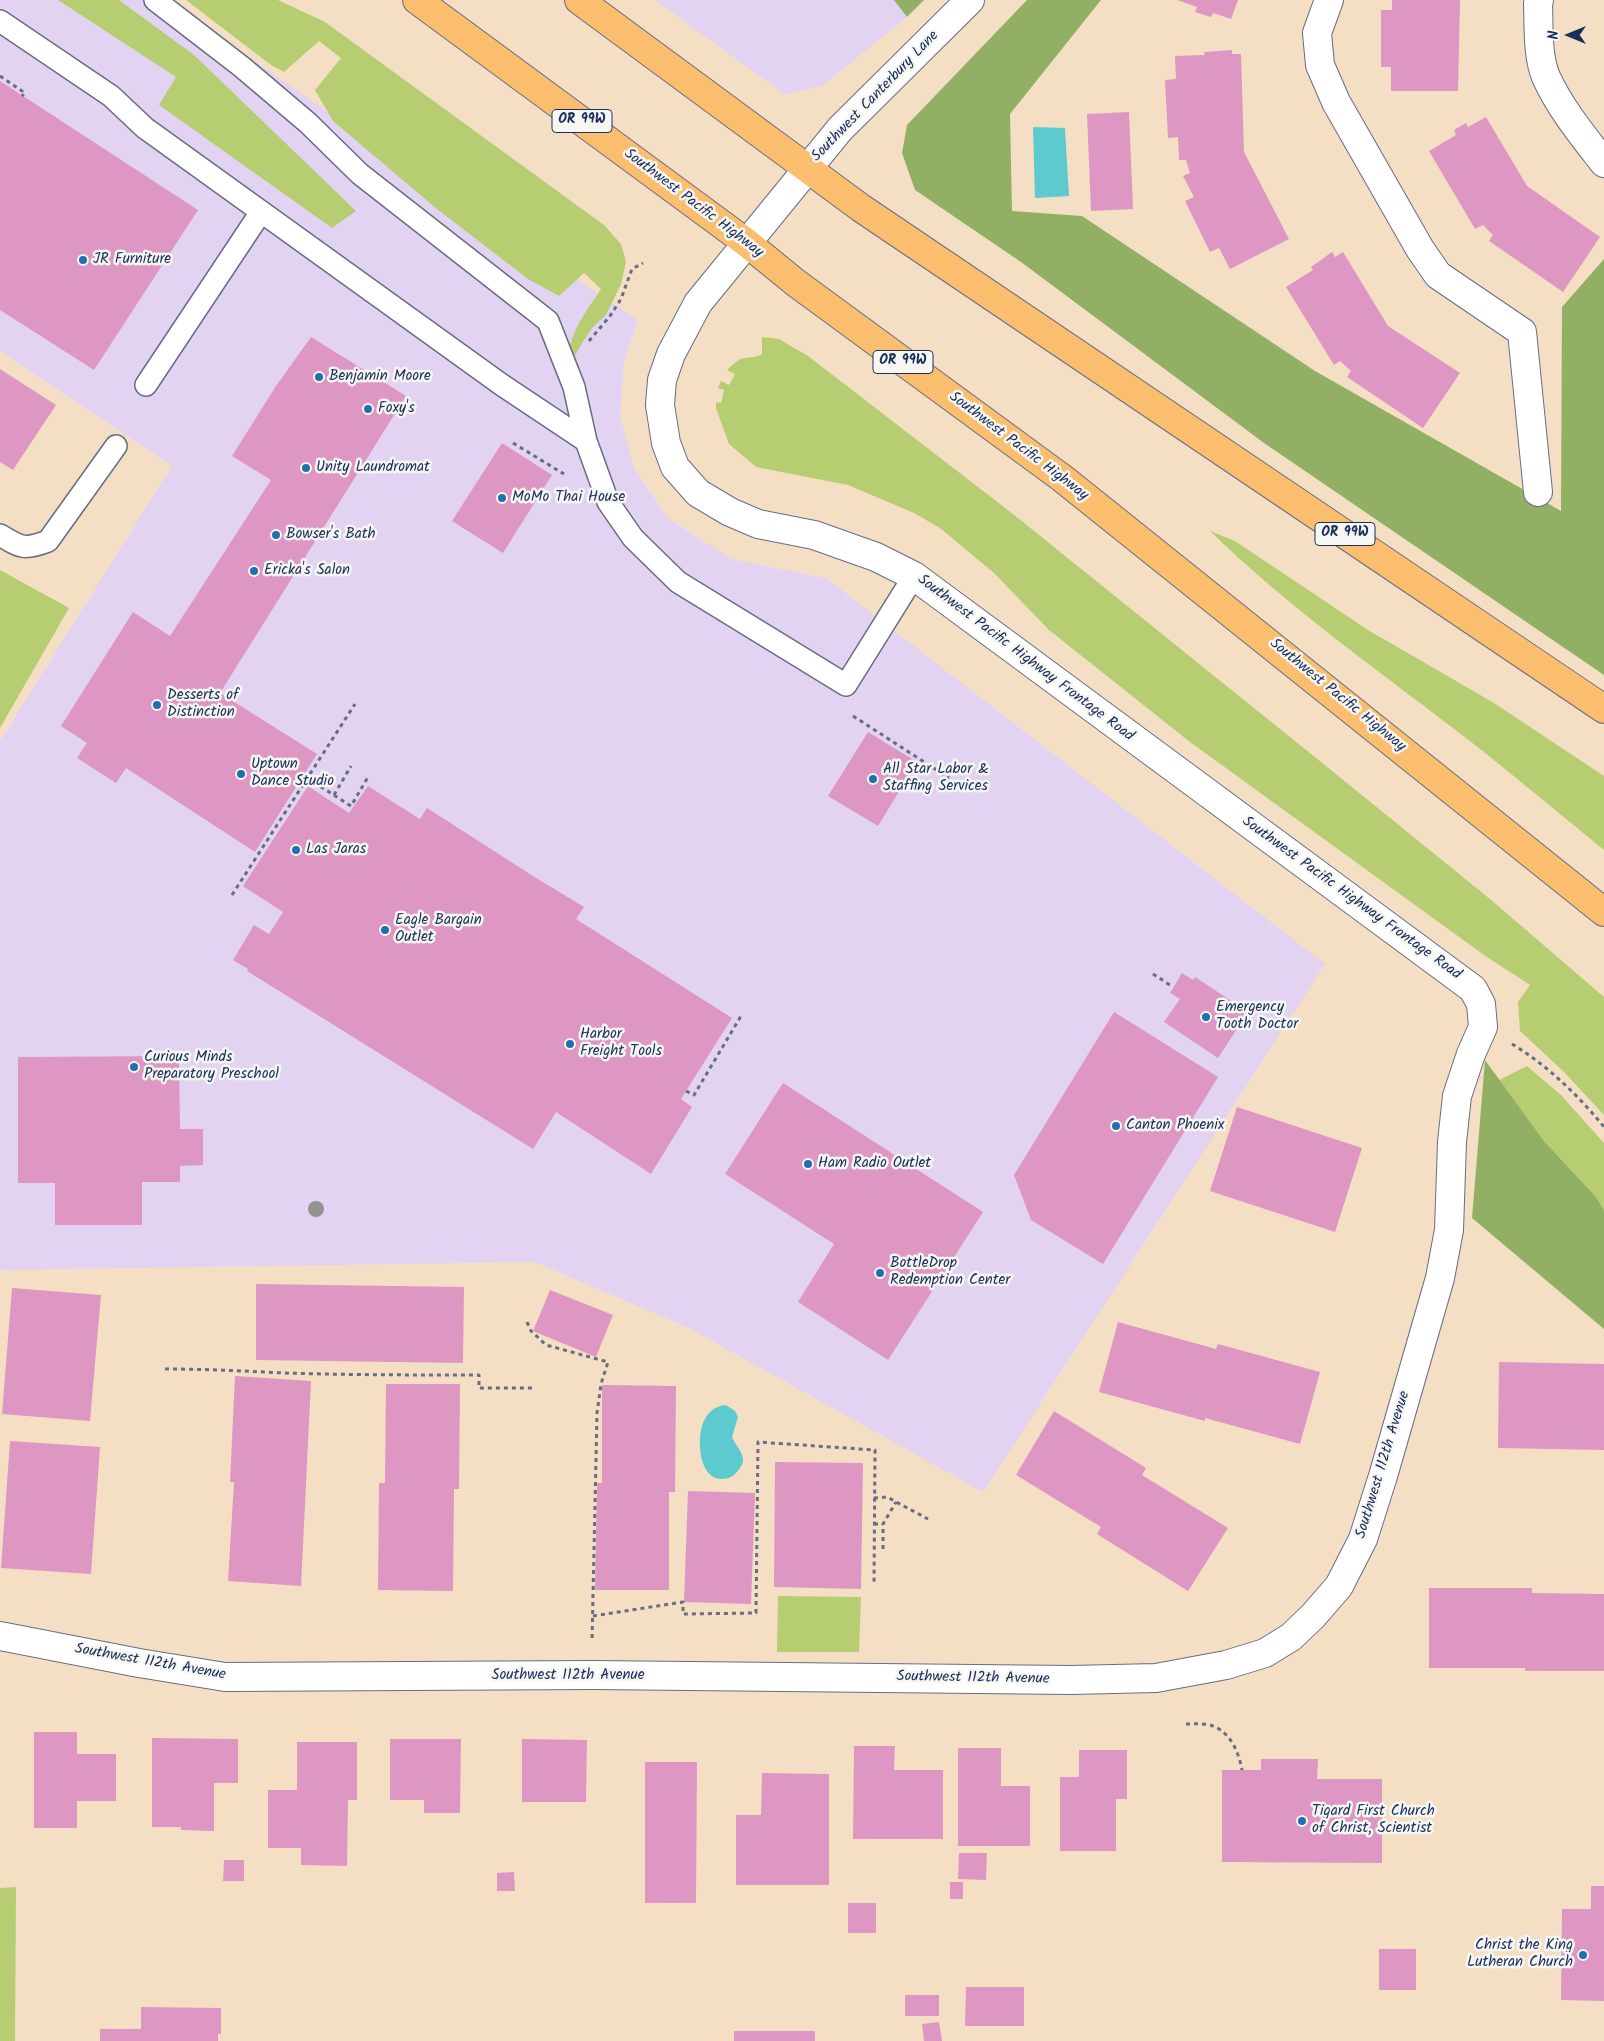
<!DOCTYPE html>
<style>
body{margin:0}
#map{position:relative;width:1604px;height:2041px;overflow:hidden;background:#f4dfc5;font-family:Kalam,sans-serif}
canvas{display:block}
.north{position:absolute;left:1544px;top:10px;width:50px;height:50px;-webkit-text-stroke:4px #f6f6f2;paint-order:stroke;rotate:270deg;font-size:14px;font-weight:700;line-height:20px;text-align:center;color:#1b2f5e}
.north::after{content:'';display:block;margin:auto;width:18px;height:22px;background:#1b2f5e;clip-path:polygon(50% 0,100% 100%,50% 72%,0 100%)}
</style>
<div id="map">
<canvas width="1604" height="2041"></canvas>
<div class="north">N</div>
</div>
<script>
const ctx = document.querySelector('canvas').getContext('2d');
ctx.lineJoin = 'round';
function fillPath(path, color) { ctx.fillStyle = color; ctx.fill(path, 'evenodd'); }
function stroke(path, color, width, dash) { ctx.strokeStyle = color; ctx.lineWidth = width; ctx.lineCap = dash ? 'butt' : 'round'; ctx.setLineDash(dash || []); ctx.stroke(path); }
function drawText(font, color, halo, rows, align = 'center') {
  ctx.font = font + ' Kalam,sans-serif'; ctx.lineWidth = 5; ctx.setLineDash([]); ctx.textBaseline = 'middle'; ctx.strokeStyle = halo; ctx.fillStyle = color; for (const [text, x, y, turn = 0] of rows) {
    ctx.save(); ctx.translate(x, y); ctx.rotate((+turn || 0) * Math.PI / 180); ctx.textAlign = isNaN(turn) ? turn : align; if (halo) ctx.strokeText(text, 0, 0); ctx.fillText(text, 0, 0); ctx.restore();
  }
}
fillPath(new Path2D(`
 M0 0H167L375 145 638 320 624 361 620 415 634 468 668 518 731 559 826 578 1325 964 983 1492 689 1328 535 1262 0 1270V741L172 466 0 351Z
 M655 0H894L907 17 822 86 784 94Z`), '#e3d3f2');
fillPath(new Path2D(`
 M58 0H119L194 55 356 211 332 228 159 105 176 77Z
 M186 0H278L325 22 604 225 621 244 626 262 621 284 606 315 593 327 582 343 570 365 567 358C573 328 585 313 601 289L584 273 559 296 528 279 437 209 333 121 315 90 341 58 319 41 284 72 271 65Z
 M762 337 779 339 808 356 1013 514 1326 766 1490 899 1604 997V1115L1564 1072 1520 1031 1518 1002 1530 985 1484 955 1190 742 1049 630 994 573 940 528 914 513 848 485 756 467 729 444 716 408V402L721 403 724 390 718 388 721 381 729 385 735 374 727 370C732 365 738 359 745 358 752 357 755 358 762 354Z
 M1210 531 1235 541 1368 630 1494 703 1604 776V850C1561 815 1518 779 1475 745 1385 675 1291 610 1210 531Z
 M0 570 69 608 0 728Z
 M1527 1066 1561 1095 1604 1143V1210L1596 1197 1544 1141 1499 1080Z
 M778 1596 861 1597 859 1652H777Z
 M16 1887 15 2041H0V1888Z`), '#b7cd71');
fillPath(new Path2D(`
 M894 0H924L907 17Z
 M1027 0H1101L1010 114 1012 211 1082 216 1315 371 1561 511 1562 307 1604 259V675L1264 443 1021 262 915 190 902 153 907 125Z
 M1485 1060 1544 1141 1596 1197 1604 1210V1329L1472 1218Z`), '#91b063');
fillPath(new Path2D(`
 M1033 127 1065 128 1069 196 1035 198Z
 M726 1405 735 1411 738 1417 732 1437C735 1445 744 1453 743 1461 742 1466 738 1471 735 1474 731 1478 726 1479 721 1479 698 1478 697 1438 703 1423 708 1412 714 1406 726 1405Z`), '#5dcad0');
fillPath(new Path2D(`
 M1177 0H1238L1231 19 1213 13 1211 17 1195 12 1197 7Z
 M1392 0H1460L1458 91H1391V67H1381V10H1392Z
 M1232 50V54H1241L1244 152 1289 239 1230 269 1219 248 1210 252 1185 201 1194 197 1183 176 1190 173 1186 160H1179L1178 137 1168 138 1165 80 1176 79 1175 56 1205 55 1204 52Z
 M0 81 198 210 94 370 0 310Z
 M1129 112 1133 209 1091 211 1087 114Z
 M1486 117 1527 186 1600 237 1563 292 1489 241 1493 235 1483 225 1475 229 1429 151 1456 135 1454 130 1466 123 1468 127Z
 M1332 252 1335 257 1343 252 1388 326 1460 373 1423 428 1347 377 1351 371 1340 361 1334 365 1286 287 1313 270 1311 267Z
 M311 337 406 396 220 693 317 754 255 852 126 768 116 783 77 758 87 743 61 726 133 612 170 636 271 480 232 456 276 386Z
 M0 369 56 405 13 470 0 462Z
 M502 443 552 475 503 553 452 521Z
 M868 732 917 762 878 826 828 796Z
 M308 786 349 813 368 786 420 819 427 808 533 876 584 907 576 919 732 1018 681 1099 692 1107 651 1174 556 1112 533 1149 247 971 248 969 233 960 254 925 269 934 283 912 243 886Z
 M1182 973 1193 980 1195 977 1248 1012 1218 1058 1164 1022 1180 999 1170 993Z
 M1114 1012 1218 1077 1103 1264 1031 1220 1014 1175Z
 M179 1056 180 1129H203V1165L180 1166V1182H142V1225H55V1183H18V1057Z
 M783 1083 983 1212 888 1360 798 1302 834 1244 725 1174Z
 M1237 1107 1362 1148 1335 1232 1210 1191Z
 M256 1284 464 1287 463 1363 256 1360Z
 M12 1288 101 1295 90 1421 2 1414Z
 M550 1290 613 1315 596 1357 533 1331Z
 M1118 1322 1216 1349 1218 1344 1320 1372 1300 1444 1205 1418V1421L1099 1392Z
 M1499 1362 1604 1364V1450L1498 1448Z
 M235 1376 311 1381 301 1586 228 1581 234 1482H230Z
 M386 1384H460L459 1489H454L453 1591 378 1590 379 1483H385Z
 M602 1385 676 1386 675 1492H669V1590H595L597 1483H602Z
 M1054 1411 1146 1468 1142 1475 1228 1528 1188 1591 1097 1534 1101 1527 1016 1475Z
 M10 1441 100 1447 91 1574 1 1568Z
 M775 1462 863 1463 861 1589 774 1587Z
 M688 1491 755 1493 751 1604 684 1602Z
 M1429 1588H1532V1593L1604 1594V1671H1525V1668H1429Z
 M34 1732H77V1754H116V1801H77V1828H34Z
 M152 1738 238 1739V1783H214V1831L181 1830V1827H152Z
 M390 1739H461L460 1813H424V1800H390Z
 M522 1739 587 1740 586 1802H522Z
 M297 1742H357V1800H348L347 1866 301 1865V1848H268V1790H297Z
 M854 1746H895L894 1770H943V1839H853Z
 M958 1748H1001V1786H1030V1846H958Z
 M1079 1750H1127V1799H1116V1851H1060V1777H1079Z
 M1261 1759H1318L1317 1779H1382V1863L1222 1862V1770H1261Z
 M645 1762H697L696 1903H645Z
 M762 1773 829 1774V1885H736V1815H761Z
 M959 1853H987L986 1880 958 1879Z
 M224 1860H244V1881H223Z
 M514 1872 515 1891H497V1873Z
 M950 1882H963V1899H950Z
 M1591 1886H1604V2001L1561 2000 1562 1909H1591Z
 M848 1903H876V1933H848Z
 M1379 1949H1416V1990H1379Z
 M966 1987H1024V2026H965Z
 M905 1995H939V2016H905Z
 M141 2007 221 2008V2034H218V2041H100V2029H141Z
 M939 2022 942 2041H924L922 2024Z
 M734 2031H815V2041H734Z`), '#dd97c2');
const service = new Path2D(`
 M155 0 242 67 308 123 360 174 548 321 574 387 586 441 608 502 633 538 678 582 846 685 914 576
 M0 21 111 96 145 128 502 385 586 441
 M146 385 261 212
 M0 535C21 548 25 550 48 541L116 446`);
const minor = new Path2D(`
 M1329 0 1317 33 1320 65 1336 102 1420 249 1438 275 1522 332 1538 492
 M1539 0 1538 4C1539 27 1537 55 1546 77 1560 108 1583 136 1604 163
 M0 1636 139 1663 225 1677 593 1675 1071 1680 1156 1678 1226 1665 1265 1653 1291 1637 1313 1616 1339 1586 1363 1539 1383 1476 1440 1278 1449 1230 1452 1142 1457 1096 1471 1054 1483 1027 1481 1004 1473 989 914 576 876 557 814 535 758 524 730 512 698 493 675 467 666 443 660 405 662 380 671 354 698 303 747 243 840 129 970 0`);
const trunk = new Path2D(`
 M417 0 747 243 796 283 1062 478 1604 912
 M579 0 861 208 1604 709`);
stroke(service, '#676d82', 24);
stroke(minor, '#676d82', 30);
stroke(trunk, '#676d82', 30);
stroke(new Path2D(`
 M0 76 25 93 22 96
 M589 341 610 316 621 299 632 269 643 263
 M513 443 564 474
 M853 716 949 778
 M307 778 351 806 368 777
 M334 795 351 766
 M232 895 355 704
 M1153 974 1173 987
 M1512 1044C1547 1065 1579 1096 1604 1127
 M686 1091 694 1095 741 1016
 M527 1322 531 1331 546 1345 608 1362 601 1384 597 1413 592 1642
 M165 1369C205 1369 244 1371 284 1373 349 1375 414 1375 479 1375V1388H533
 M874 1498 887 1497 928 1519
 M874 1524H883
 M883 1549V1524L896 1502
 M593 1616 683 1602V1614L756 1613 758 1442 875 1450 874 1585
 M1186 1724C1194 1724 1206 1723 1213 1726 1231 1733 1239 1753 1242 1770`), '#676d82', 3, [4, 4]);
stroke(service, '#fff', 21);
stroke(minor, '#fff', 28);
stroke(trunk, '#fbbd6e', 28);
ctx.fillStyle = '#92948f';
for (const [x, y] of [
 [316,1209]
]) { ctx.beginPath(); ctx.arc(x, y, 8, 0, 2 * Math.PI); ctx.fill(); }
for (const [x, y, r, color] of [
 [83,260,5,"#1f6fb2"],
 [319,377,5,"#1f6fb2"],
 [368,409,5,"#1f6fb2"],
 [306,468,5,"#1f6fb2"],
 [502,498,5,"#1f6fb2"],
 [276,535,5,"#1f6fb2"],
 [254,571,5,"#1f6fb2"],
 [157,705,5,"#1f6fb2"],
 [241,774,5,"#1f6fb2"],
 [873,779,5,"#1f6fb2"],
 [296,850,5,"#1f6fb2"],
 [385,930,5,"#1f6fb2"],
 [1206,1017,5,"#1f6fb2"],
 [570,1044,5,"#1f6fb2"],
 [134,1067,5,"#1f6fb2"],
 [1116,1126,5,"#1f6fb2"],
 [808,1164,5,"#1f6fb2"],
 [880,1273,5,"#1f6fb2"],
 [1302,1821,5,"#1f6fb2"],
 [1583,1955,5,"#1f6fb2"]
]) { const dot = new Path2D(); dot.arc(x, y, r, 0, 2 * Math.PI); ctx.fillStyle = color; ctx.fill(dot); stroke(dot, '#f6f6f2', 2); }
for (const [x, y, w] of [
 [582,121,60],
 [903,362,60],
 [1345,534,60]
]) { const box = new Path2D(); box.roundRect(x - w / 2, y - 11.5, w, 23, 4); ctx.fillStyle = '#f6f6f2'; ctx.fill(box); stroke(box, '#1b2f5e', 1); }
drawText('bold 14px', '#1b2f5e', null, [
 ["OR 99W",582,121],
 ["OR 99W",903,362],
 ["OR 99W",1345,534]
]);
drawText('15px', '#1b2f5e', '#f6f6f2', [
 ["Southwest Canterbury Lane",876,97,-46],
 ["Southwest Pacific Highway",693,204,37],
 ["Southwest Pacific Highway",1018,447,37],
 ["Southwest Pacific Highway Frontage Road",1025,659,37],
 ["Southwest Pacific Highway",1337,696,39],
 ["Southwest Pacific Highway Frontage Road",1351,899,36],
 ["Southwest 112th Avenue",1384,1465,-73],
 ["Southwest 112th Avenue",150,1663,10],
 ["Southwest 112th Avenue",568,1676],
 ["Southwest 112th Avenue",973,1679,1]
]);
drawText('15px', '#1b2f5e', '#f6f6f2', [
 ["JR Furniture",93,260],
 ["Benjamin Moore",329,377],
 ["Foxy's",378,409],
 ["Unity Laundromat",316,468],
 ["MoMo Thai House",512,498],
 ["Bowser's Bath",286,535],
 ["Ericka's Salon",264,571],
 ["Desserts of",167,696],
 ["Distinction",167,713],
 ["Uptown",251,765],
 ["Dance Studio",251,782],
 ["All Star Labor &",883,770],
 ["Staffing Services",883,787],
 ["Las Jaras",306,850],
 ["Eagle Bargain",395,921],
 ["Outlet",395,938],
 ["Emergency",1216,1008],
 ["Tooth Doctor",1216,1025],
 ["Harbor",580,1035],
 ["Freight Tools",580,1052],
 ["Curious Minds",144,1058],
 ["Preparatory Preschool",144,1075],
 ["Canton Phoenix",1126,1126],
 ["Ham Radio Outlet",818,1164],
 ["BottleDrop",890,1264],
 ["Redemption Center",890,1281],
 ["Tigard First Church",1312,1812],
 ["of Christ, Scientist",1312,1829],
 ["Christ the King",1573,1946,"right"],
 ["Lutheran Church",1573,1963,"right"]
], 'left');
</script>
